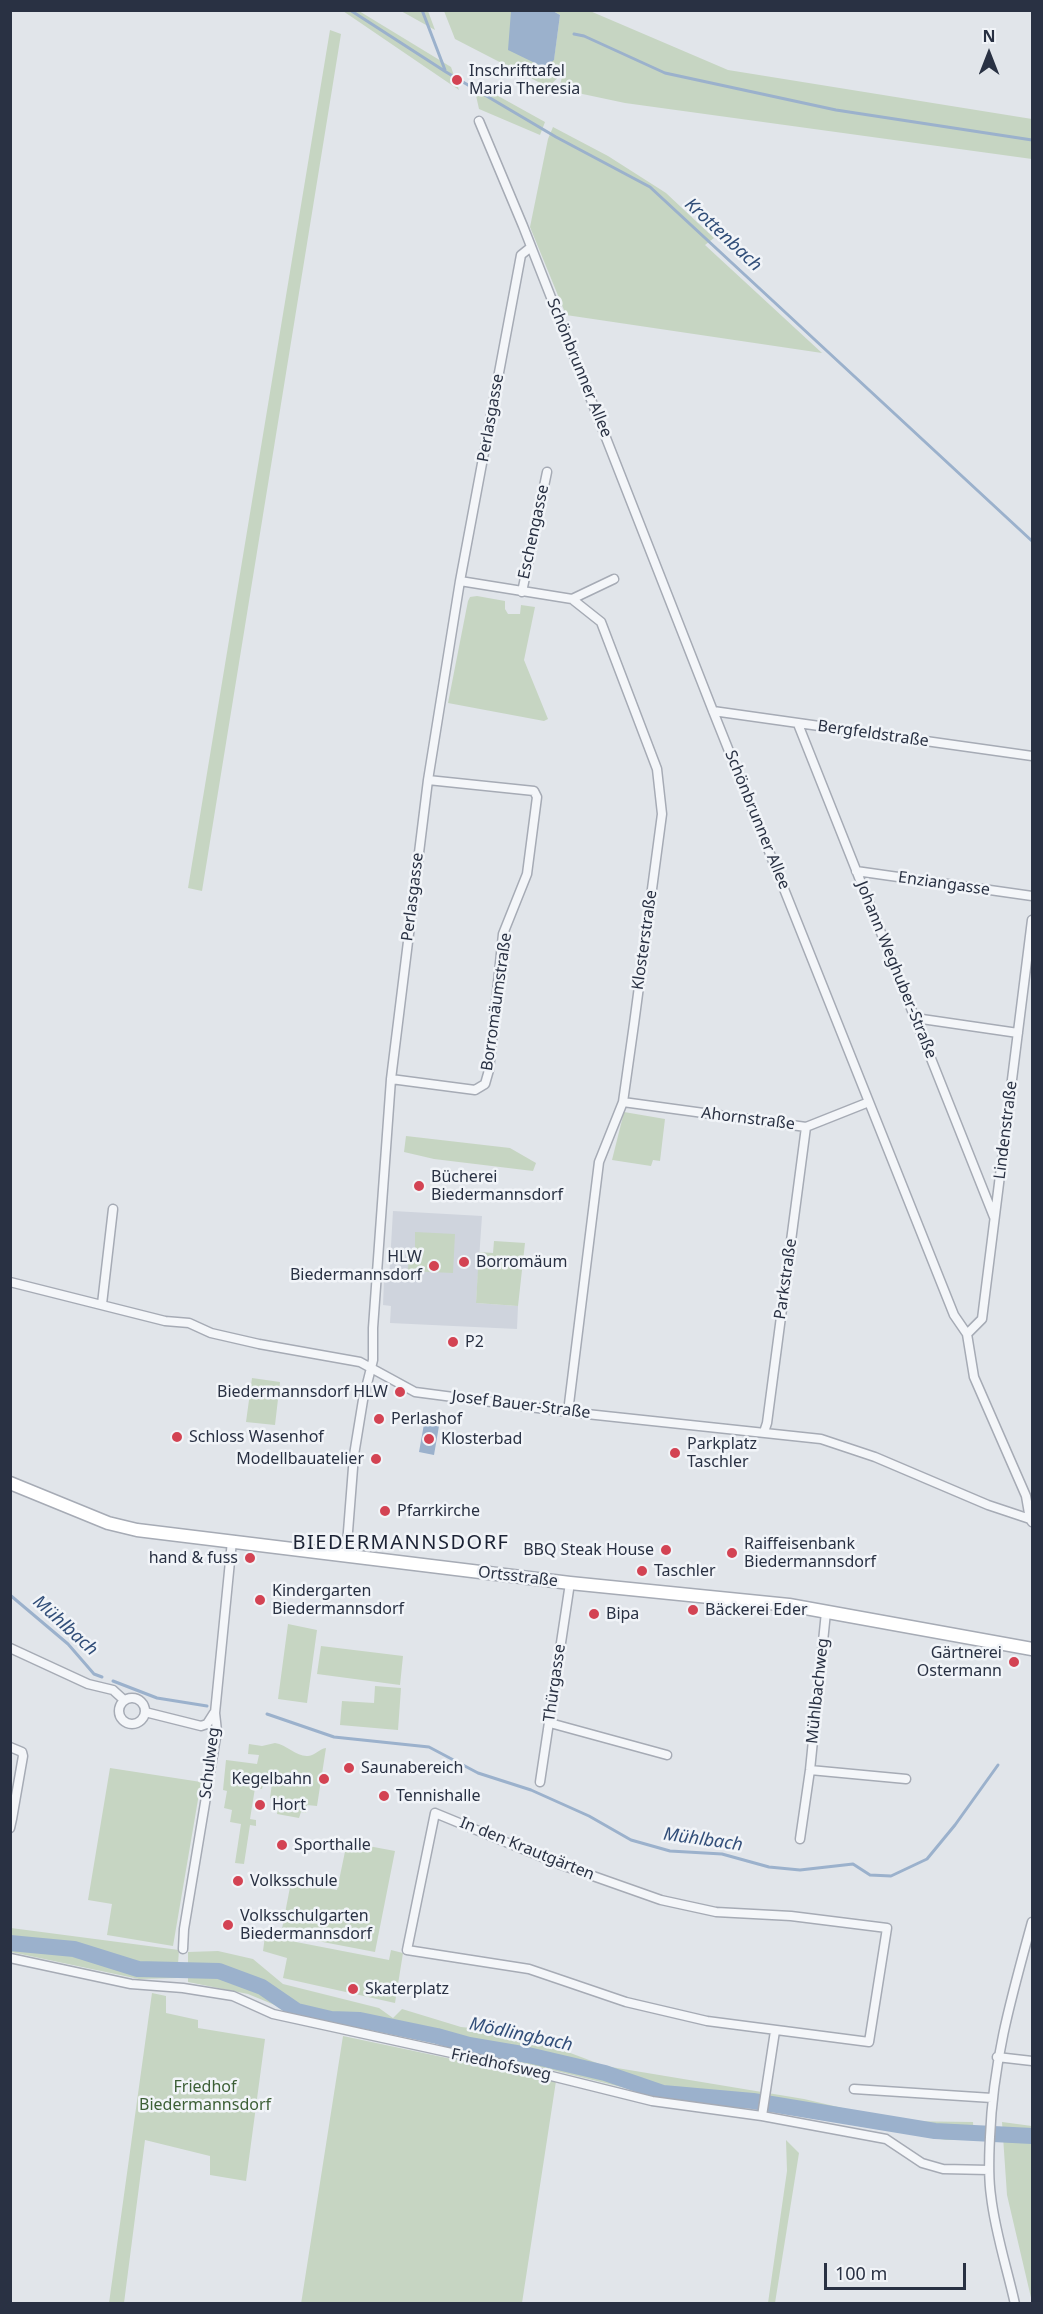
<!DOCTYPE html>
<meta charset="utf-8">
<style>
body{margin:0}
#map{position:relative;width:1043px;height:2314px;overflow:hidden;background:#e1e5ea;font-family:"Noto Sans",sans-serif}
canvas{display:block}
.frame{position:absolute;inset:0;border:12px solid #293143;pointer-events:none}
.north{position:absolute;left:959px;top:24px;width:60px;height:60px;-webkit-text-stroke:4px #f1f4f8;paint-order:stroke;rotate:0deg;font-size:16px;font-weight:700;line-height:24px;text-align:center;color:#293143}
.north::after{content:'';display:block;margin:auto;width:21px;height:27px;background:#293143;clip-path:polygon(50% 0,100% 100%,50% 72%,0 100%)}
.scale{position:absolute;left:824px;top:2263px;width:142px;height:27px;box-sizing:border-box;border:3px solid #293143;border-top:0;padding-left:8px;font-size:18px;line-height:21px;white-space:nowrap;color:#293143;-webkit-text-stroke:4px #f1f4f8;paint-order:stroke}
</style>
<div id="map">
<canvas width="1043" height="2314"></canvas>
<div class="frame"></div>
<div class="north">N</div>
<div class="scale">100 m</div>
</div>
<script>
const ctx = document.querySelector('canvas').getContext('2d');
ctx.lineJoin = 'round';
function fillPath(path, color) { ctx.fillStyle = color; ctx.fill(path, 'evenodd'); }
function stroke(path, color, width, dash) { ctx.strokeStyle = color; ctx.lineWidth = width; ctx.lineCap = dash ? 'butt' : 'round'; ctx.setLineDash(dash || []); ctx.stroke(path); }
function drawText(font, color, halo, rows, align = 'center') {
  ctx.font = font + ' "Noto Sans",sans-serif'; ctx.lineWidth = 5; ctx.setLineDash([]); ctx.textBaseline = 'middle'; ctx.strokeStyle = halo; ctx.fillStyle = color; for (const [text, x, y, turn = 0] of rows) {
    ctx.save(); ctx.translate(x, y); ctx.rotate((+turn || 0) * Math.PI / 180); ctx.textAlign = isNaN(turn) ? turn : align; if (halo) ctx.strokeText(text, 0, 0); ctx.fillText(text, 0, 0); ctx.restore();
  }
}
fillPath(new Path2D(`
 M393 1211 482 1216 476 1303 518 1306 517 1329 390 1323 391 1306 383 1305 384 1280H389Z`), '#cfd4dd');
fillPath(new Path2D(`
 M343 11H359L451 67 459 90Z
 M401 11H428L435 30Z
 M444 11H511V19L554 59 560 15 553 11H590L728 70 1032 119V159L625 103 559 89 563 73 548 87 455 39Z
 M330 30 341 34 202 891 188 888Z
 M473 82 545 122 540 135 479 109Z
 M553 127 608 156 666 193 714 238 705 245 822 353 566 315 530 227 548 139Z
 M477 596 505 601V609L508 614H520L521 605 535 607 524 660 548 719 544 721 448 703 468 601 470 597Z
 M624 1112 665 1119 660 1161 653 1160 651 1166 612 1160Z
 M406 1136 510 1148 536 1163 533 1171 434 1159 404 1152Z
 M415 1232 455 1234 453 1273 408 1271 409 1252H415Z
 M494 1241 525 1243 518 1306 476 1303 479 1252 493 1253Z
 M252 1378 280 1382 275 1425 246 1422Z
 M288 1624 317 1630 307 1703 278 1699Z
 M321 1646 403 1656 400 1685 317 1674Z
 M375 1686 401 1688 398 1730 340 1725 342 1701 374 1703Z
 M275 1743C287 1745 297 1757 308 1756 316 1755 319 1749 326 1748L317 1806 307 1805 306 1813 301 1812 299 1818 277 1814 279 1800 270 1798 273 1776 265 1775 262 1789 255 1788 250 1819 256 1820V1826L250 1825 244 1864 235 1863 241 1824 230 1822 232 1810 224 1808 227 1791 223 1790 226 1760 257 1764 259 1755 248 1754 249 1744 262 1746Z
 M110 1768 201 1782 173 1946 107 1935 112 1904 88 1900Z
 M347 1842 395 1851 375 1952 281 1934 291 1882 337 1890Z
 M11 1928 179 1950 177 1978 139 1979 11 1952Z
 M265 1936 389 1960 391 1950 403 1953 395 2003 283 1978 287 1958 263 1951Z
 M218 1951 253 1959 283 1984 379 2008 393 2018 402 2009 461 2027 517 2033 605 2066 804 2099 898 2121 973 2122 974 2140H946L785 2112 662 2097 487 2054 299 2015 248 1994 188 1982V1952Z
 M152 1993 166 1996V2013L198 2020V2028L265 2039 246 2181 210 2175V2156L145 2140 124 2303H109Z
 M343 2036 556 2081 522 2303 301 2304Z
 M1002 2122 1032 2126V2302L1007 2195Z
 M786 2140 799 2153 775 2303H768L787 2171Z`), '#c6d5c2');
fillPath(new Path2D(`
 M511 11H553L560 15 554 60 548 65H539L508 50Z
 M424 1424 439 1426 434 1455 419 1452Z`), '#9bb1cc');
stroke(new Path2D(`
 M350 10 446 72 556 137 650 187 1032 541
 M422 10 445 70
 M574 34 584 36 665 73 836 110 1032 140
 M10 1595 68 1644 94 1674 102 1677
 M113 1681 157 1698 207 1706
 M267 1714 334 1737 429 1747 478 1773 531 1790 589 1816 631 1840 670 1851 722 1854 769 1867 800 1870 853 1864 870 1875 891 1876 927 1859 955 1825 998 1765`), '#9bb1cc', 3);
stroke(new Path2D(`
 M10 1943 74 1949 138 1969 219 1971 262 1987 297 2011 331 2019 360 2020 437 2036 469 2045 528 2055 605 2073 663 2093 753 2101 935 2131 1032 2136`), '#9bb1cc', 16);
const street = new Path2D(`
 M479 121 523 226 713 711 954 1315 967 1334 974 1377 1026 1496 1030 1519
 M460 581 572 599 601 622 657 769 662 814 634 1024 623 1102 599 1162 568 1412
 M522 592 547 472
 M572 599 614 579
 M713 711 1032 756
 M798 724 994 1217
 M856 871 1032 896
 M915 1018 1018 1033
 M391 1079 475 1090 485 1084 489 1070 503 934 527 874 537 797 534 791 428 780
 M623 1102 806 1127 869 1102
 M10 1282 165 1321 189 1323 211 1333 259 1344 360 1362 415 1392 568 1412 821 1439 875 1457 988 1505 1030 1519 1032 1522
 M102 1304 113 1209
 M967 1334 982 1319 1032 920
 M764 1432 767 1423 806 1127
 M346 1557 354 1455 363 1400 373 1360V1328L391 1079 428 780 460 581 521 255 531 247
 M10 1648 88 1684 113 1690 124 1700
 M119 1711a13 13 0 1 1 26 0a13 13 0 1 1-26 0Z
 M145 1712 201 1726 207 1724 214 1713
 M550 1723 667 1755
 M10 1747 22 1752 23 1756 12 1819H10
 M810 1770 906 1779
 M540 1782 570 1583
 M435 1813 559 1864 661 1900 716 1912 791 1916 887 1928 869 2042 707 2021 626 2002 529 1969 407 1950Z
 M10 1828 12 1819
 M800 1839 810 1770 826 1612
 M183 1949 184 1929 217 1731 215 1713 232 1541
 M10 1958 131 1984 183 1988 233 1996 273 2014 511 2066 652 2101 762 2116 886 2139 922 2163 943 2169 989 2170
 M997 2057 1032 2061
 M854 2089 992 2098
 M762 2116 775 2031
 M1015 2304C1007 2268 995 2232 991 2196 988 2176 989 2156 990 2137 993 2060 1012 1995 1032 1922`);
const secondary = new Path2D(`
 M10 1483 108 1523 137 1530 570 1583 789 1605 1032 1649`);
stroke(street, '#a6abb5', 11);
stroke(secondary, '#a6abb5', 15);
stroke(street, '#f4f6f9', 8);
stroke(secondary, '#fff', 12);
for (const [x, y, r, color] of [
 [457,80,6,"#d34353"],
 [419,1186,6,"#d34353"],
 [464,1262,6,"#d34353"],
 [434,1266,6,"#d34353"],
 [453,1342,6,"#d34353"],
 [400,1392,6,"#d34353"],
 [379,1419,6,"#d34353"],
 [177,1437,6,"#d34353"],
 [429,1439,6,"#d34353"],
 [675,1453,6,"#d34353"],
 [376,1459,6,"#d34353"],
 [385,1511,6,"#d34353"],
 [666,1550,6,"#d34353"],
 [732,1553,6,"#d34353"],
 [250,1558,6,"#d34353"],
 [642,1571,6,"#d34353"],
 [260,1600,6,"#d34353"],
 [693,1610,6,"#d34353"],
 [594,1614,6,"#d34353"],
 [1014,1662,6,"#d34353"],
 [349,1768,6,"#d34353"],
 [324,1779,6,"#d34353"],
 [384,1796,6,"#d34353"],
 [260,1805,6,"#d34353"],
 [282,1845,6,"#d34353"],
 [238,1881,6,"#d34353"],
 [228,1925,6,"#d34353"],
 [353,1989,6,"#d34353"]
]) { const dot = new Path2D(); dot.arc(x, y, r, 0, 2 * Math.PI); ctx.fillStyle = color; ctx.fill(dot); stroke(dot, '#f1f4f8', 2); }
drawText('16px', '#293143', '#f1f4f8', [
 ["Inschrifttafel",469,71],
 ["Maria Theresia",469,89],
 ["Bücherei",431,1177],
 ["Biedermannsdorf",431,1195],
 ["HLW",422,1257,"right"],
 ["Biedermannsdorf",422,1275,"right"],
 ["Borromäum",476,1262],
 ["P2",465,1342],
 ["Biedermannsdorf HLW",388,1392,"right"],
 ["Perlashof",391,1419],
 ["Schloss Wasenhof",189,1437],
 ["Klosterbad",441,1439],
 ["Parkplatz",687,1444],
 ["Taschler",687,1462],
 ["Modellbauatelier",364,1459,"right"],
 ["Pfarrkirche",397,1511],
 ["Raiffeisenbank",744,1544],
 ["Biedermannsdorf",744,1562],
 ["BBQ Steak House",654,1550,"right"],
 ["hand & fuss",238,1558,"right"],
 ["Taschler",654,1571],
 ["Kindergarten",272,1591],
 ["Biedermannsdorf",272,1609],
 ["Bäckerei Eder",705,1610],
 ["Bipa",606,1614],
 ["Gärtnerei",1002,1653,"right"],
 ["Ostermann",1002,1671,"right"],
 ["Saunabereich",361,1768],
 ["Kegelbahn",312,1779,"right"],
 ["Tennishalle",396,1796],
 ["Hort",272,1805],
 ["Sporthalle",294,1845],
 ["Volksschule",250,1881],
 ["Volksschulgarten",240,1916],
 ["Biedermannsdorf",240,1934],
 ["Skaterplatz",365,1989]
], 'left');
drawText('16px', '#293143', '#f1f4f8', [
 ["Schönbrunner Allee",579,368,68],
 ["Perlasgasse",491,418,-80],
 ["Eschengasse",534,532,-78],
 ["Bergfeldstraße",873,734,8],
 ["Schönbrunner Allee",757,820,68],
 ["Enziangasse",944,884,8],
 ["Perlasgasse",413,897,-83],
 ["Klosterstraße",645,940,-82],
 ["Johann Weghuber-Straße",896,970,68],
 ["Borromäumstraße",497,1002,-82],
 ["Ahornstraße",748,1119,7],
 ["Lindenstraße",1006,1130,-83],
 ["Parkstraße",786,1279,-82],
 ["Josef Bauer-Straße",521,1405,7],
 ["Ortsstraße",518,1577,7],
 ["Thürgasse",555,1683,-82],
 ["Mühlbachweg",818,1691,-84],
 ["Schulweg",210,1763,-83],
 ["In den Krautgärten",527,1849,22],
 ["Friedhofsweg",501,2065,12]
]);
drawText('16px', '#3c5f36', '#f1f4f8', [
 ["Friedhof",205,2087],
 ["Biedermannsdorf",205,2105]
]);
drawText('italic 18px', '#314e79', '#f1f4f8', [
 ["Krottenbach",723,235,43],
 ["Mühlbach",65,1626,42],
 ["Mühlbach",703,1840,8],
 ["Mödlingbach",521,2035,12]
]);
ctx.letterSpacing = '1.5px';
drawText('20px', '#1b2234', '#f1f4f8', [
 ["BIEDERMANNSDORF",401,1543]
]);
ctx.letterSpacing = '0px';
</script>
